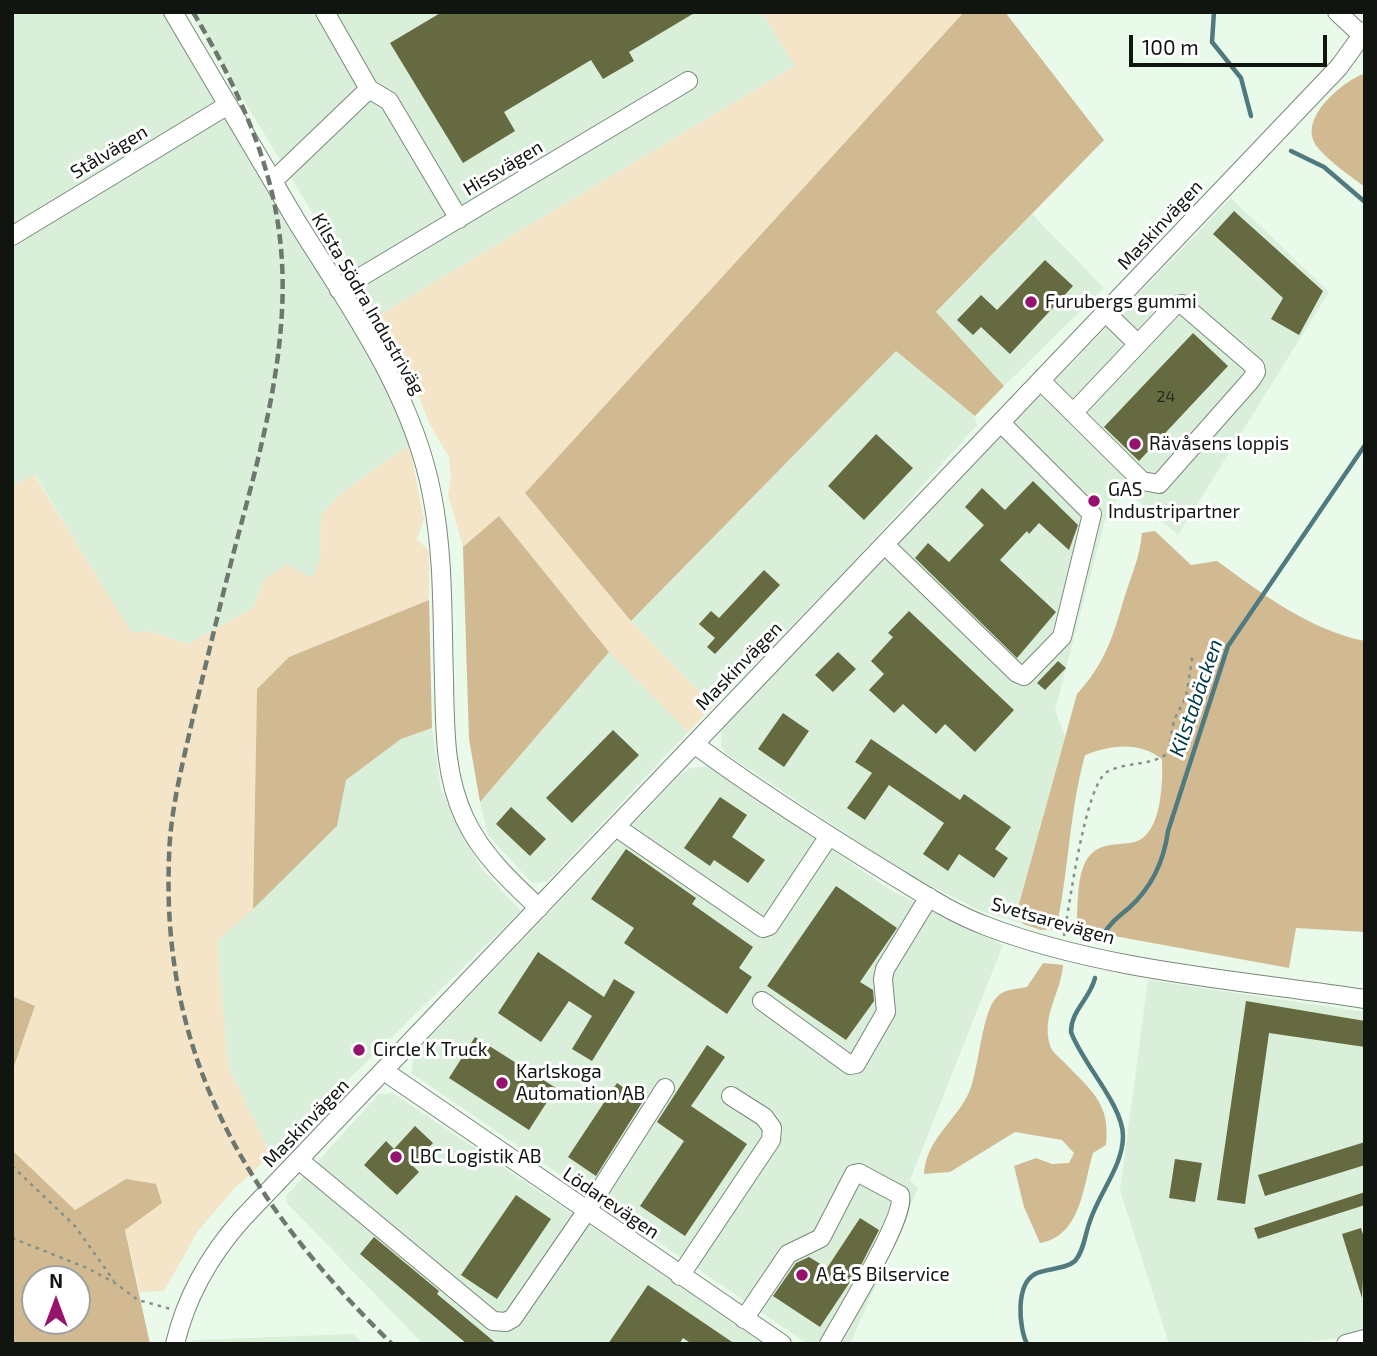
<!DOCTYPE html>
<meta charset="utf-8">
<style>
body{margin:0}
#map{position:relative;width:1377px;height:1356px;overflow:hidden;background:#e9faea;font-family:"Exo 2",sans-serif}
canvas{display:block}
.frame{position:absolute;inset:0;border:14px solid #101510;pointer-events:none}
.north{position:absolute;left:21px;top:1265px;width:70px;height:70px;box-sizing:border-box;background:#fff;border:2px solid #9fa19f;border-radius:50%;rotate:0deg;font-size:19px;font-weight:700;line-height:28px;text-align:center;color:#101510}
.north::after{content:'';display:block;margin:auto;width:24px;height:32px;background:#95136c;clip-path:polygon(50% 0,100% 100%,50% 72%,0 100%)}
.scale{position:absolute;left:1129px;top:35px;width:198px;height:32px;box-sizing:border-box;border:4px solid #101510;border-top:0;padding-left:9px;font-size:21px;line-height:24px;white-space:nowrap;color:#101510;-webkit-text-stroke:5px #fff;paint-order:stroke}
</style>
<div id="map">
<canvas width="1377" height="1356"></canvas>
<div class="frame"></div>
<div class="north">N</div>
<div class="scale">100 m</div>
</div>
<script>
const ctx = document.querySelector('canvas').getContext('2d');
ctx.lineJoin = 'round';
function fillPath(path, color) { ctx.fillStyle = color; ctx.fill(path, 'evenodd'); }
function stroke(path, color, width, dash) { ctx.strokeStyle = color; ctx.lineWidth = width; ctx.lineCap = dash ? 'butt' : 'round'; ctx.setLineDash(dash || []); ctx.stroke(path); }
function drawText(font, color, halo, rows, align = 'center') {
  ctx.font = font + ' "Exo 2",sans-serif'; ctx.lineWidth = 6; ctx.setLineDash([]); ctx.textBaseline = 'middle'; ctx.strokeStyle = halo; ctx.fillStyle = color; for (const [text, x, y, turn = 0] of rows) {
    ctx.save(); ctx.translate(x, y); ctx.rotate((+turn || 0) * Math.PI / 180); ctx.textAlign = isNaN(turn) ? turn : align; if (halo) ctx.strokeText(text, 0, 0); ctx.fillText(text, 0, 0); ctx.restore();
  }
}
fillPath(new Path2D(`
 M12 12H162L387 387 409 445 344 491 321 514 320 560 312 579 264 580 253 608 188 644 149 631 132 634 35 475 12 486Z
 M190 12H762L795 66 376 317Z
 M1231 198 1329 292 1178 535 1123 488 1105 520 1055 710 1065 736 1017 910 1023 924 981 911 905 873 725 753 721 746 722 726Z
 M1032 214 1104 288 1004 386 936 313Z
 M896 351 975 416 977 425 848 568 713 706 631 621Z
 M609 652 688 732 547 882 532 883 488 835 480 802Z
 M432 728 441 790 481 868 521 911 271 1155 228 1066 217 941 337 826 346 780 401 739Z
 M702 767 713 768 890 890 1003 945 910 1180 918 1188 850 1344H808L411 1073 414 1054 680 775 690 768Z
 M1148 980 1365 1012V1330L1336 1339 1283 1344H1169L1120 1190Z
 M393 1093 687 1291 764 1344H423L287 1203 286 1196 379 1094Z
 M353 1334 364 1344H192L193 1340Z`), '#d9efda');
fillPath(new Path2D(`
 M762 12H964L525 493 631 621 713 706 688 732 609 652 499 516 463 547 448 495 451 478 449 457 430 425 409 371 376 317 795 66Z
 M409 445 424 519 417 539 429 551V600L289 657 257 689 253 909 217 941 228 1066 271 1155 235 1188 198 1231 164 1291 140 1292 125 1229 161 1203 126 1179 75 1210 12 1150V1072L35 1007 12 996V486L34 475 132 633 149 631 188 644 253 608 264 580 287 564 312 578 320 560 321 514 344 491Z`), '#f4e4c8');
fillPath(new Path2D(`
 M964 12H1005L1104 140 936 312 1004 386 975 416 896 351 631 621 525 493Z
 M1365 73V187C1349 175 1331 163 1318 148 1295 120 1342 82 1365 73Z
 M499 516 609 652 480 802 469 739 463 547Z
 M1155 531 1191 565 1217 561C1263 594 1309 630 1365 641V932L1296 928 1289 968 1076 929C1079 906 1075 873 1090 855 1102 843 1115 845 1130 843 1162 840 1163 783 1162 759 1138 741 1112 745 1085 755 1069 813 1069 871 1056 929L1041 930 1023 924 1017 911 1077 694C1104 664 1112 640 1123 602 1130 578 1140 558 1142 533Z
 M429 600 432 728 401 739 346 780 337 826 253 909 257 689 289 657Z
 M1043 963 1063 965C1061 993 1041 1016 1050 1045 1051 1051 1059 1057 1063 1061 1090 1090 1111 1102 1106 1145L1093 1153C1083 1187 1081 1236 1040 1243L1024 1207 1014 1166 1036 1158 1052 1164 1069 1163 1074 1153 1062 1140 1015 1132 950 1172 924 1174C926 1138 957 1121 970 1090 979 1067 982 1011 997 997 1004 989 1017 989 1027 987Z
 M12 996 35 1006 12 1072Z
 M12 1150 75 1210 126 1179 156 1184 162 1203 125 1230 150 1344H12ZM35 1279H77V1321H35Z`), '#d1ba91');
stroke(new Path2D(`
 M1214 12 1212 42 1241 78 1251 116
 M1291 151 1324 167 1365 202
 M1103 935C1111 922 1118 917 1129 908 1152 887 1164 861 1168 831L1228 646 1365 445
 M1027 1344C1019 1328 1015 1285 1035 1274 1046 1268 1065 1270 1075 1261 1084 1251 1085 1234 1090 1221 1099 1193 1123 1166 1123 1136 1123 1105 1082 1063 1071 1032 1071 1010 1090 999 1095 978`), '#517a7f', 4.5);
fillPath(new Path2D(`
 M442 12H696L629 52 634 61 603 79 591 60 504 112 515 131 463 163 390 43Z
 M1234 211 1323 291 1299 335 1271 319 1283 298 1213 234Z
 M1045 260 1073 286 1010 354 981 327 973 335 957 320 981 295 997 310Z
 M1193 333 1228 366 1139 461 1104 427Z
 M876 434 913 468 864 520 828 486Z
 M1033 481 1078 525 1069 550 1039 523 1029 534 1027 531 1000 560 1056 612 1017 658 915 558 928 543 949 562 984 525 965 507 982 488 1005 510Z
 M764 570 780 585 715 654 707 647 715 638 699 624 711 611 719 618Z
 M909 611 1014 710 975 752 945 724 936 734 903 704 894 713 869 690 884 674 871 661 893 637 888 633Z
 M838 652 856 669 833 692 815 675Z
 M1058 661 1066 668 1045 690 1037 683Z
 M783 713 809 731 784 767 758 749Z
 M613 730 639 755 572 823 546 798Z
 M871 739 960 800 964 794 1011 827 995 849 1008 858 994 878 959 854 948 871 923 854 944 823 889 785 865 820 847 808 872 773 855 762Z
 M720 797 747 815 732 837 765 860 748 883 714 860 710 866 684 848Z
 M511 807 546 839 530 856 496 824Z
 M626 849 696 898 692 904 753 947 739 968 752 977 727 1014 624 943 634 928 591 899Z
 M836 886 897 928 860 982 873 990 874 1001 846 1040 767 986Z
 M538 952 604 997 614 979 635 992 592 1061 572 1049 592 1016 569 1001 541 1042 498 1013Z
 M1246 1001 1365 1021V1047L1269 1033 1245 1204 1217 1200Z
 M475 1037 556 1088 529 1130 449 1078Z
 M707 1045 725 1057 691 1106 747 1144 685 1236 640 1206 684 1141 657 1122Z
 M617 1083 643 1101 596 1176 568 1157Z
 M415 1126 433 1143 412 1165 419 1172 397 1195 364 1165 386 1141 394 1149Z
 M1365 1142V1165L1265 1196 1258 1175Z
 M1175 1159 1202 1163 1195 1202 1169 1198Z
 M1365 1192V1205L1258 1239 1254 1228Z
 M516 1195 551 1219 497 1299 461 1275Z
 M860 1218 879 1230 860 1267 820 1327 773 1296 796 1263 809 1257 827 1268Z
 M1361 1228 1365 1241 1362 1298 1342 1234Z
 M374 1237 439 1291 437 1294 497 1344H467L360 1254Z
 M648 1285 735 1344H692L683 1338 679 1344H608Z`), '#656a41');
const minor = new Path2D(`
 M173 12C215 82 255 152 297 222 350 307 413 394 432 495 444 556 442 618 444 679 445 727 444 775 465 819 482 855 510 881 539 908
 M325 12 369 89 389 101 459 219
 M1337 12 1365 38
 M273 181 369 89
 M12 236 228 105
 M339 290 688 81
 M1106 313 1138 344
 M1041 381 1142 481 1159 484 1251 380 1256 372 1255 367 1182 304 1174 306 1073 413
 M885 545 1017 673 1024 676 1062 637 1092 514 1001 423
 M694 744C755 789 819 830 884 870 917 890 949 912 986 926 1104 971 1240 980 1365 999
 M616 827 763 928 769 926 829 836
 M762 1001 850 1065 856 1064 886 1012 883 979 885 969 929 897
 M384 1071 782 1344
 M299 1160 493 1321 506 1322 513 1318 586 1212 665 1088
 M680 1276 771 1140 772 1128 764 1117 731 1096
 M744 1319 788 1254 821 1238 854 1174 859 1173 900 1195C907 1216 842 1320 829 1344
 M175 1344C186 1297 210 1255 242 1219L1339 67 1365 31
 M1346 1344 1365 1339`);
stroke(minor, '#79887a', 20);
stroke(new Path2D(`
 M1064 936C1069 908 1085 785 1107 772 1127 761 1149 767 1168 753L1174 720 1186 697 1193 653
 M12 1166 75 1226 114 1281
 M12 1238 87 1268 115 1283 138 1300 171 1309`), '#869186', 2.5, [3.5, 5]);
stroke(minor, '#fff', 18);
stroke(new Path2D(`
 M193 12C233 79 269 154 279 231 293 332 264 439 238 536 222 596 208 656 193 717 183 763 170 810 169 858 161 1061 251 1206 392 1344`), '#6d776d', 4.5, [10, 5]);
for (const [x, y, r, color] of [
 [1031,302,7,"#95136c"],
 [1135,444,7,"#95136c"],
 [1094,501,7,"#95136c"],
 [359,1050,7,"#95136c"],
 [502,1083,7,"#95136c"],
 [396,1157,7,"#95136c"],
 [802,1275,7,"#95136c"]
]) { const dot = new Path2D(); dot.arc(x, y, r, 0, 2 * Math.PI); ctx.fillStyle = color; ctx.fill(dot); stroke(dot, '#fff', 2.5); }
drawText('16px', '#252a1c', null, [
 ["24",1166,397]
]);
drawText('19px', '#101510', '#fff', [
 ["Stålvägen",109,152,-31],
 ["Hissvägen",503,168,-31],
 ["Maskinvägen",1160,225,-47],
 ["Kilsta Södra Industriväg",368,304,60],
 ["Maskinvägen",739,666,-46],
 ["Svetsarevägen",1053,921,16],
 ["Maskinvägen",306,1123,-46],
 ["Lödarevägen",611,1203,34]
]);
drawText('19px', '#101510', '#fff', [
 ["Furubergs gummi",1045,302],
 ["Rävåsens loppis",1149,444],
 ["GAS",1108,490],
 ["Industripartner",1108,512],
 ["Circle K Truck",373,1050],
 ["Karlskoga",516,1072],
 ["Automation AB",516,1094],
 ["LBC Logistik AB",410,1157],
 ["A & S Bilservice",816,1275]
], 'left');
drawText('italic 21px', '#003841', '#fff', [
 ["Kilstabäcken",1196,698,-71]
]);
</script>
